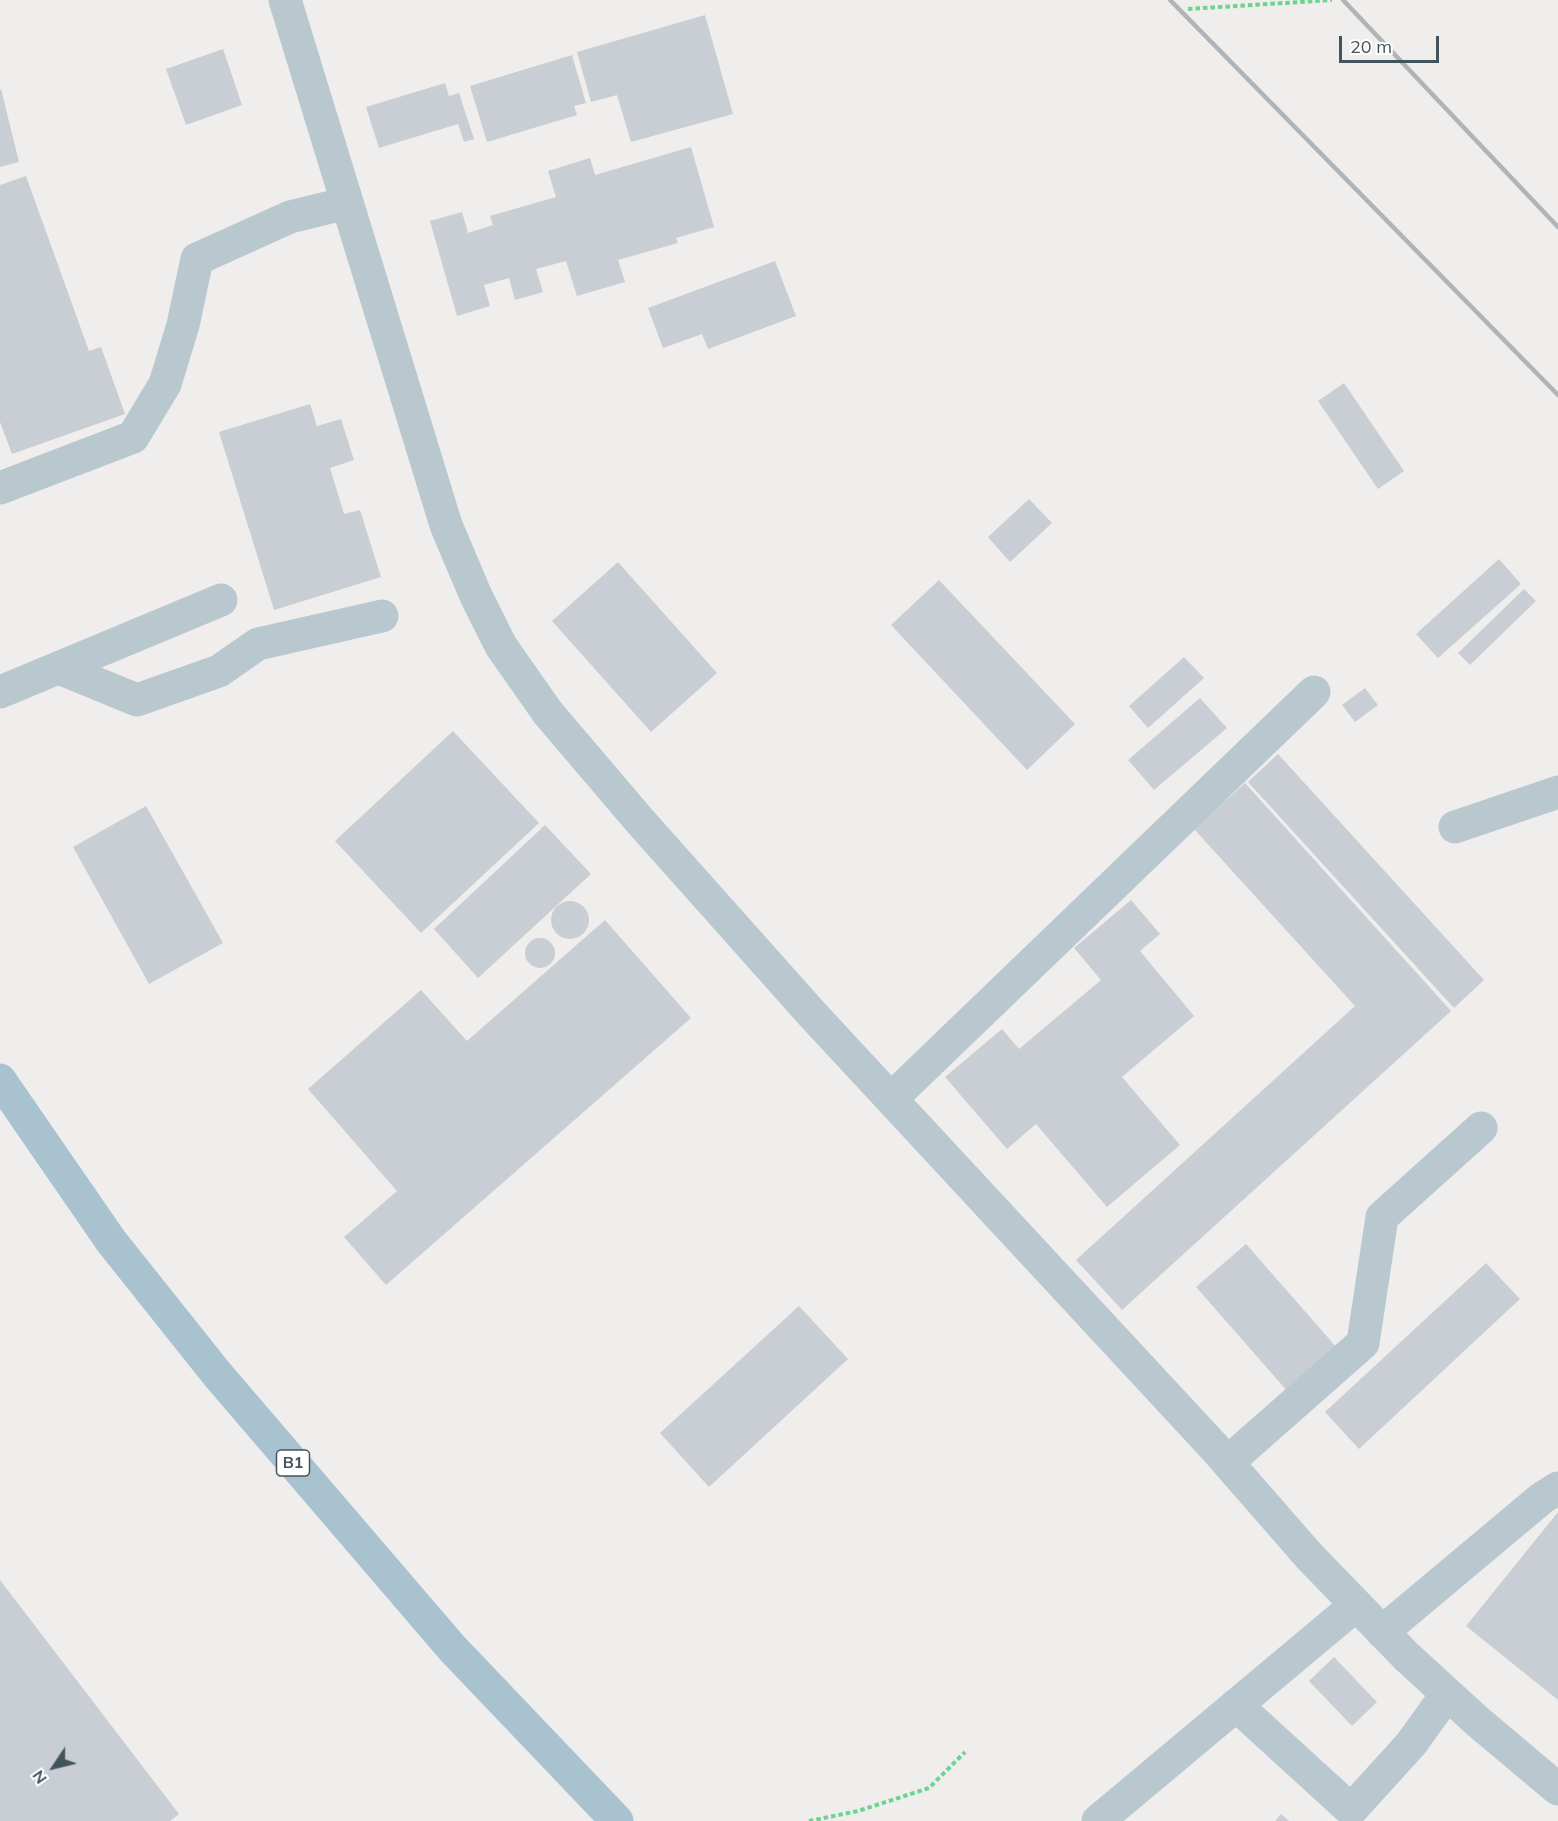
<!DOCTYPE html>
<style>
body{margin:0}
#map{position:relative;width:1558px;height:1821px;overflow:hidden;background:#f0eded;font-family:Mulish,sans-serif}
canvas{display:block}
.north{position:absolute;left:24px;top:1737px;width:60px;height:60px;-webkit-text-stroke:4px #fff;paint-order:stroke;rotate:235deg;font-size:16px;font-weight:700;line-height:24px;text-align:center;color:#43545c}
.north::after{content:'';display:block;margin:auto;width:21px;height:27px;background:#43545c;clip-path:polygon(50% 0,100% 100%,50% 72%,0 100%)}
.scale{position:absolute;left:1339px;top:36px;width:100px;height:27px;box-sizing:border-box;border:3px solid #43545c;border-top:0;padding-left:8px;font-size:18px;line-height:21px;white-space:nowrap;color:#43545c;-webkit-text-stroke:4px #fff;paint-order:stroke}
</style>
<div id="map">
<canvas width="1558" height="1821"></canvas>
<div class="north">N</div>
<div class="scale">20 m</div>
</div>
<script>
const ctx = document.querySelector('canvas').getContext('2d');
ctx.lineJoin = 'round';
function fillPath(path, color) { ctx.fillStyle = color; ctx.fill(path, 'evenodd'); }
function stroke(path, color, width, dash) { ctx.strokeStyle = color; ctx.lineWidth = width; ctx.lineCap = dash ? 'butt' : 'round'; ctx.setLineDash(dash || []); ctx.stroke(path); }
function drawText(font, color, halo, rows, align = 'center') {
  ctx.font = font + ' Mulish,sans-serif'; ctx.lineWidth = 4.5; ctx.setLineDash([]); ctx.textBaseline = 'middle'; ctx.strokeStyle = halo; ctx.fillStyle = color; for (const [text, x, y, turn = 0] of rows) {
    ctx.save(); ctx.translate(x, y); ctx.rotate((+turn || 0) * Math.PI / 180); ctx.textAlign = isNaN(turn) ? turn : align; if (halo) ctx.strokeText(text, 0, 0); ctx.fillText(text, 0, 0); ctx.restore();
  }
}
fillPath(new Path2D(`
 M705 15 733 114 631 142 617 95 591 102 577 52Z
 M223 49 242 105 186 125 166 69Z
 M572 55 586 103 574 106 577 115 487 142 470 86Z
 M445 83 449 96 459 93 474 139 464 142 458 124 379 148 366 107Z
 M1 89 19 162 0 167V90Z
 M691 147 714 227 676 238 678 243 618 260 625 282 577 296 566 261 536 269 543 292 515 300 509 278 484 285 490 306 457 316 430 221 462 212 468 233 493 225 490 216 556 197 548 171 590 158 595 175Z
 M26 176 89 351 101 347 125 414 12 454 0 422V185Z
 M775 261 796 316 708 349 702 334 663 348 648 308Z
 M1344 383 1404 471 1378 489 1318 401Z
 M310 404 317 426 341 419 354 460 330 468 344 514 360 510 381 577 274 610 219 432Z
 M1029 499 1052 523 1010 562 988 537Z
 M1499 559 1521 584 1438 658 1416 634Z
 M618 562 717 673 651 732 552 621Z
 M939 580 1075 724 1027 770 891 625Z
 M1524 589 1536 601 1470 665 1458 653Z
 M1184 657 1204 678 1148 728 1129 706Z
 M1365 688 1378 705 1355 722 1342 705Z
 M1200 698 1227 728 1154 790 1128 760Z
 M453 731 539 823 421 933 335 841Z
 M1278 754 1484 980 1454 1008 1248 782Z
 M1245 783 1451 1011 1122 1310 1076 1260 1355 1006 1194 829Z
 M146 806 223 943 149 984 73 847Z
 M545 825 591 874 478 978 434 929Z
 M1131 900 1160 934 1140 951 1194 1016 1122 1077 1180 1145 1107 1207 1036 1124 1007 1149 945 1077 1002 1029 1019 1049 1101 980 1074 948Z
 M551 920a19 19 0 1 1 38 0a19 19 0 1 1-38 0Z
 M605 920 691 1018 386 1285 344 1237 397 1191 308 1089 421 990 467 1041Z
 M525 953a15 15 0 1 1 30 0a15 15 0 1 1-30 0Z
 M1246 1244 1338 1349 1289 1393 1196 1287Z
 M1486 1263 1520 1299 1359 1449 1325 1412Z
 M799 1306 848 1359 709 1487 660 1433Z
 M1558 1512V1700L1466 1626Z
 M0 1580 179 1814 170 1821H0Z
 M1334 1657 1377 1702 1352 1726 1309 1681Z
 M1281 1814 1289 1821H1275Z`), '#c8ced3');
stroke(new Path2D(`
 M1188 9 1332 0
 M809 1821 858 1811 929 1788 965 1752`), '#6ad490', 4, [4.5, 3]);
stroke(new Path2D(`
 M285 0 446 525 476 596 501 646 548 713 640 821 812 1014 1214 1447 1309 1556 1406 1656 1477 1721 1558 1789
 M0 488 133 437 165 384 183 325 197 259 290 217 347 203
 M59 668 137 700 219 671 258 644 382 616
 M0 692 221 600
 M1455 827 1558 792
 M891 1099 1314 692
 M1228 1462 1363 1343 1382 1217 1481 1128
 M1382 1632 1542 1498 1558 1488
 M1236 1705 1351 1810 1411 1744 1447 1694
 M1098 1821 1356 1605`), '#b9c8ce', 33);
stroke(new Path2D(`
 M0 1080 111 1241 217 1374 452 1648 617 1821`), '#a9c2cf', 33);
stroke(new Path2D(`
 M1170 0 1558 395
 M1343 0 1558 227`), '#aeb4b8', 4.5);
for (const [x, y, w] of [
 [293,1463,33]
]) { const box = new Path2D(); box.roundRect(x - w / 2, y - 13, w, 26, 4.5); ctx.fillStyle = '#fff'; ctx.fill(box); stroke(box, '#43545c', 1.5); }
drawText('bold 16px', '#43545c', null, [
 ["B1",293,1463]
]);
</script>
